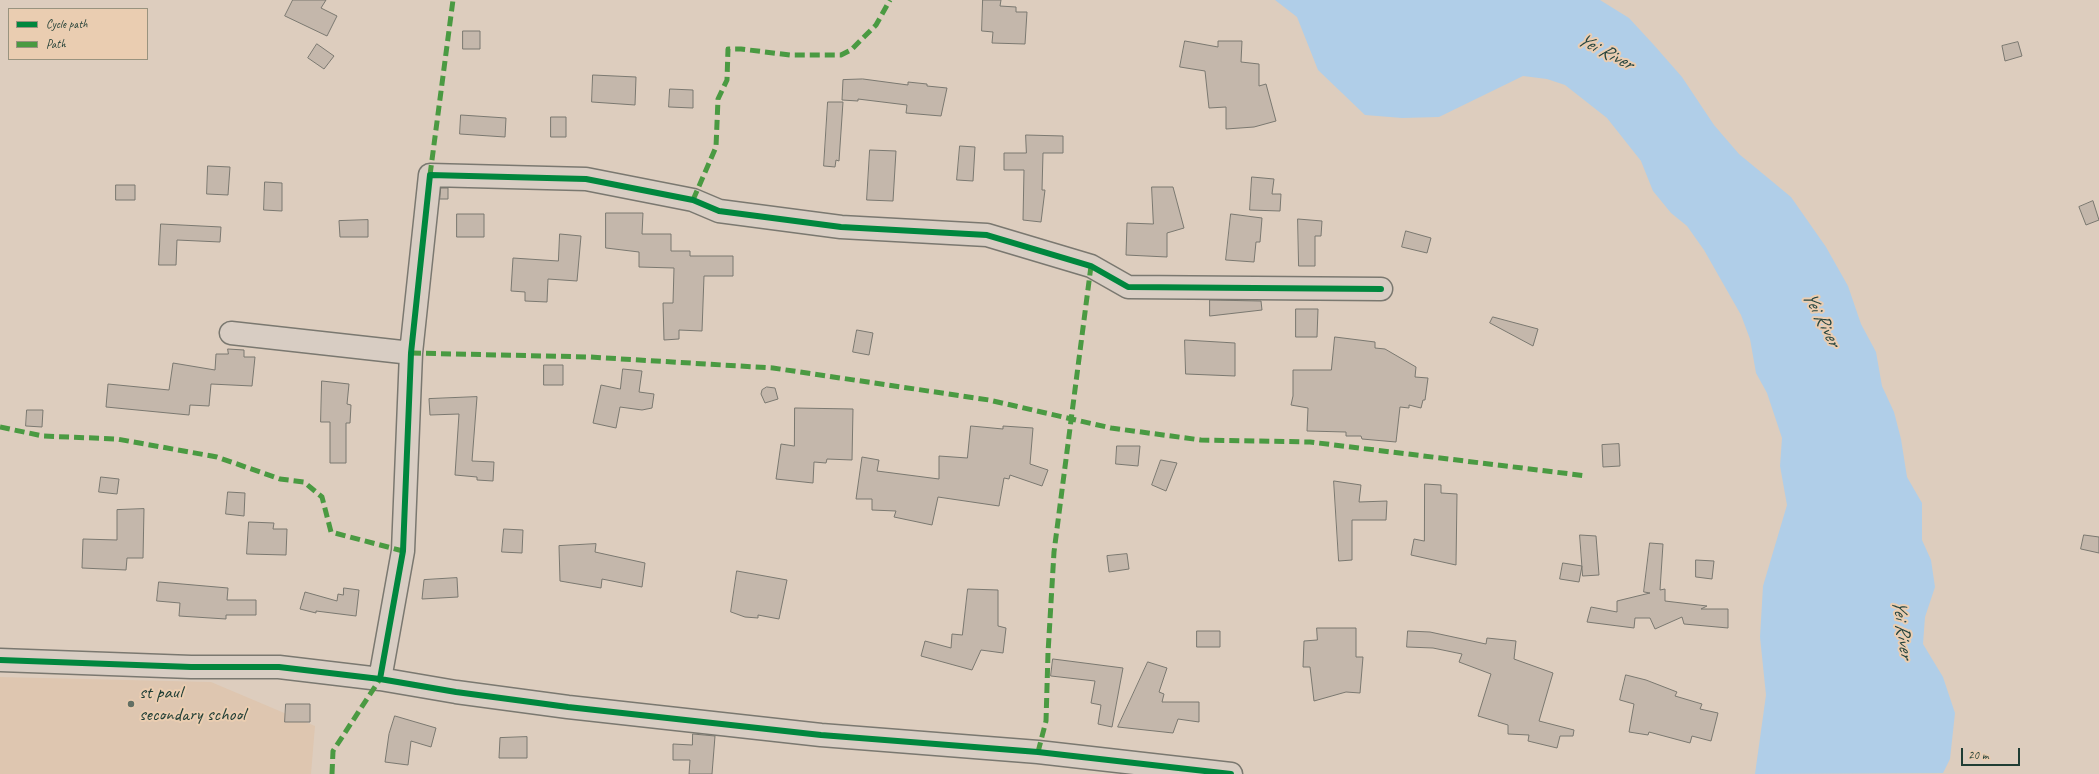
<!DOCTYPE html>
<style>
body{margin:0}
#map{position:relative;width:2099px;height:774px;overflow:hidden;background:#ddcdbe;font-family:Caveat,sans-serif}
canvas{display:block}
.legend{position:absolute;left:8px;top:8px;width:140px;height:52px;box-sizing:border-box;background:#eacdb1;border:1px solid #99937f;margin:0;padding:5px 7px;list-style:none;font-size:12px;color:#1f3d34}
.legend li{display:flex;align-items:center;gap:8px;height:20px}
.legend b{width:20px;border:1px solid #99937f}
.scale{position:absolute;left:1961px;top:748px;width:59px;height:18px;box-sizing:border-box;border:2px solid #1f3d34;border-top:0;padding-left:5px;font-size:12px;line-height:14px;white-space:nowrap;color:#1f3d34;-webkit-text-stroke:3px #eacdb1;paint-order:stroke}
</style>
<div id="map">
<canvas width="2099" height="774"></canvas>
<ul class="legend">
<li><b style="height:5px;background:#00873e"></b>Cycle path</li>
<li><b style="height:5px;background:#4a9a42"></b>Path</li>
</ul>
<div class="scale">20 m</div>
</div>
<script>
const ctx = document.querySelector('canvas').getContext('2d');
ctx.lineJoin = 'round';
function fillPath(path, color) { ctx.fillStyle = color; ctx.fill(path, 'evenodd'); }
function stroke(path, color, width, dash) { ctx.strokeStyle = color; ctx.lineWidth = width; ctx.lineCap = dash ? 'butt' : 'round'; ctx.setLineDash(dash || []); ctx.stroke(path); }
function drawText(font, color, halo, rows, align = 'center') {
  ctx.font = font + ' Caveat,sans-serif'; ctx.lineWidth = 4; ctx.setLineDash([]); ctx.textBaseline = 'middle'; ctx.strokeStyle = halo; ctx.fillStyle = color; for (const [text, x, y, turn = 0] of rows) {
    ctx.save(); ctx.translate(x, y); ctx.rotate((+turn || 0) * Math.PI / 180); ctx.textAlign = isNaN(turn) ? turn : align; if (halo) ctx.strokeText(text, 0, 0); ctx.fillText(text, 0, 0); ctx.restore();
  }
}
fillPath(new Path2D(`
 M0 677 211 682 315 726 311 774H0Z`), '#dec6b0');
fillPath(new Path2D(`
 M1275 0H1600L1629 18 1653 44 1682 77 1714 125 1739 154 1791 197 1826 247 1848 286 1861 324 1876 352 1882 386 1894 412 1901 439 1907 477 1922 503V540L1931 560 1935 587 1925 617 1923 644 1943 677 1955 713 1950 759 1943 773 1755 774 1766 695 1760 637 1763 586 1787 505 1780 466 1782 438 1767 393 1756 373 1750 339 1741 315 1704 250 1687 226 1671 213 1653 191 1641 161 1607 118 1565 85 1547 79 1523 76 1439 117 1402 118 1365 115 1318 70 1297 17Z`), '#b0cee8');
const building = new Path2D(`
 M293 0H326L321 8 337 16 327 36 285 16Z
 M983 0H1001L1000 6 1016 7V12H1027L1025 44 992 43 993 32 982 31Z
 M463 31H480V49H463Z
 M1185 41 1218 47V41H1242L1241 62 1259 64V86L1266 84 1276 121 1254 127 1226 129V107L1209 108 1205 71 1180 67Z
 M2018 42 2022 56 2005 61 2002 46Z
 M317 44 334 56 324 69 308 58Z
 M593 75 636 77 635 105 592 102Z
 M863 79 908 85V82L927 84V86L947 88 941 116 906 113 907 105 858 99V101L842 100 843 80Z
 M670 89 693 90V108L669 107Z
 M828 102H843L839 161 836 160 835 167 824 166Z
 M461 115 506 118 505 137 460 134Z
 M551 117H566V137H551Z
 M1026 135 1063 136V153H1043L1042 190H1045L1041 222 1023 220 1024 170H1004V153H1026Z
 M960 146 975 147 973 181 957 180Z
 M870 150 896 151 893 201 867 200Z
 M208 166 230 167 228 195 207 194Z
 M1252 177 1274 179 1272 194H1281L1280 211 1250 210Z
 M265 182 282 183V211L264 210Z
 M116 185H135V200H116Z
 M1152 187H1173L1184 228 1167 233V257L1126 255 1127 223 1153 224Z
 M441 188H448V199H440Z
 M2093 201 2099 220 2086 225 2079 207Z
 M606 213H643L642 234H671V251H690V256H733V276H704L702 331 679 330V339L664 340 663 303H673L674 268 639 267V252L606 248Z
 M457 214H484V237H457Z
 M1231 214 1262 218 1260 242H1256L1254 262 1226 260Z
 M1298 219 1322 221 1321 236H1315V266H1299Z
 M368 220V237H340L339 221Z
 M161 224 221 227 220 242 177 240 176 265H159Z
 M1406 231 1431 238 1427 253 1402 247Z
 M560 234 581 236 577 281 548 279 547 302 525 301V292L511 291 513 258 558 261Z
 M1210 300 1261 301 1262 310 1210 316Z
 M1296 309H1318L1317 337H1296Z
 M1493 317 1538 329 1533 346 1490 323Z
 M857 330 873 333 869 355 853 352Z
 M1335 337 1375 342V348L1385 349 1416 367 1415 377 1428 378 1425 400H1423L1421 408 1409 405V408L1400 407 1396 442 1362 439 1361 436H1346V432L1307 431 1308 408 1291 405 1293 396V370H1331Z
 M1185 340 1235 343V376L1186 374Z
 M228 349 244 350V357H255L252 386 211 384 209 406 190 405 189 415 106 407 108 384 169 390 173 363 215 370 216 354H228Z
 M544 365H563V385H544Z
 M623 369 642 371 639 392 654 394 652 408 642 410 620 407 616 428 593 423 601 385 620 389Z
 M322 381 349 384 347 404 351 405 350 423H346V463H330V422H321Z
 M767 387 775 388 778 399 765 403 761 394 762 390Z
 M477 397 472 461 494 462 493 481 477 480V477L455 475 459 414 430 415 429 399Z
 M795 408 853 409 852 460 827 459 826 463 814 462 813 483 776 479 781 444 794 446Z
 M27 410H43L42 427 26 426Z
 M971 426 1003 429V426L1033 428 1030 464 1048 470 1042 486 1010 475 1009 479 1004 478 999 506 938 497 932 525 894 517 896 511 872 510V499H856L862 457 879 460 877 471 939 479V456L967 458Z
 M1619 444 1620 466 1603 467 1602 445Z
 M1117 446H1140L1138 466 1116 464Z
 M1161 460 1177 463 1166 491 1152 485Z
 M101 477 119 479 117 494 99 492Z
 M1334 481 1361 485 1359 502 1387 501 1386 520H1352V560L1339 561Z
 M1425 484 1441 485V493L1457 494 1456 565 1411 555 1414 539 1424 541Z
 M228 492 245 493 244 516 226 514Z
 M144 509 143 558H127L126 570 82 568 83 539 117 540V510Z
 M249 522 274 523 273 529H287L286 555 247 554Z
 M504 529 523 530 522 553 502 552Z
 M1580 535 1596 536 1599 575 1583 576Z
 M2084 535 2099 537V553L2081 549Z
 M1650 543 1663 544 1660 590 1665 589V601L1707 606 1701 609H1728V628L1684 624 1682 617 1655 629 1650 618H1635L1634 628 1587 622 1591 607 1617 612V601L1650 593 1644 592Z
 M596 544 595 552 645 563 642 587 602 579 601 588 560 581 559 546Z
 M1127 554 1129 569 1109 572 1107 556Z
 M1696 560 1714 561 1712 579 1696 577Z
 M1563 563 1582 566 1579 582 1560 579Z
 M737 571 787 580 779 619 758 615V618L745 617 731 612Z
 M457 578 458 597 422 599 424 580Z
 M159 582 228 588 227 600H256V615H226V619L179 616 180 603 157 601Z
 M344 588 359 590 356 616 316 611V613L300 609 305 592 337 601 338 594 343 595Z
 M968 589 998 590V626L1006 628 1003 653 981 650 972 670 921 656 925 641 951 648 952 634 962 635Z
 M1317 628H1356V657H1363L1360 693 1346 692 1314 701 1310 667H1303L1304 641 1317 640Z
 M1197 631H1220V647H1197Z
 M1408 631 1430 632 1486 644 1487 638 1516 641 1514 659 1553 673 1539 721 1574 730 1573 736H1560L1557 748 1528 741 1529 735 1508 734V725L1478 716 1491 674 1459 662 1462 654 1433 648 1407 647Z
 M1053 659 1123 668 1112 727 1098 724 1101 705 1091 703 1095 681 1051 676Z
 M1148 662 1167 668 1159 692 1164 694 1162 702H1199V722L1178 719 1173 733 1118 727Z
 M1626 675 1646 680 1677 692 1675 696 1702 704 1700 709 1718 713 1711 741 1692 736 1690 743 1649 732 1648 735 1629 732 1634 704 1620 700Z
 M286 704H310V722H285Z
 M395 716 436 728 431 747 411 741 408 765 385 762 389 734Z
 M693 734 715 736 712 774H689L690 760H673V744L692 745Z
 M527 737V758H499L500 738Z`);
fillPath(building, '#c4b7ab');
stroke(building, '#7a7870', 1);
const minor = new Path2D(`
 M231 333 411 353
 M0 660 191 667H279L380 679 456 692 568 707 821 735 1038 752 1231 774
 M380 679 403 551 411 353 430 175 586 179 693 200 719 211 841 227 987 235 1091 266 1128 287 1381 289`);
stroke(minor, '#7a7870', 25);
stroke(minor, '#d8cdc3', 22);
stroke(new Path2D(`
 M430 175 453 0
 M693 200 716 147 718 99 727 80 728 49H741L790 55H841L851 50 876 25 890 0
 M411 353 589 357 773 368 989 400 1111 428 1201 440 1310 442 1587 476
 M0 427 43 436 117 439 217 457 280 479 304 482 322 497 331 532 403 551
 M1038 752 1046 721 1048 653 1054 552 1091 266
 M332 774 333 751 380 679`), '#4a9a42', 5, [10, 5]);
stroke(new Path2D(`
 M0 660 191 667H279L380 679 456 692 568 707 821 735 1038 752 1231 774
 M380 679 403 551 411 353 430 175 586 179 693 200 719 211 841 227 987 235 1091 266 1128 287 1381 289`), '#00873e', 6);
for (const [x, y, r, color] of [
 [131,704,4,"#626f64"]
]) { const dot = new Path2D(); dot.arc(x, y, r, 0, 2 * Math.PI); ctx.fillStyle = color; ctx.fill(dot); stroke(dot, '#eacdb1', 1.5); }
drawText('19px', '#1f3d34', '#eacdb1', [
 ["st paul",139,693],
 ["secondary school",139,715]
], 'left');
drawText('italic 20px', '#25443e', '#eacdb1', [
 ["Yei River",1605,52,27],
 ["Yei River",1821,319,62],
 ["Yei River",1902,629,82]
]);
</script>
